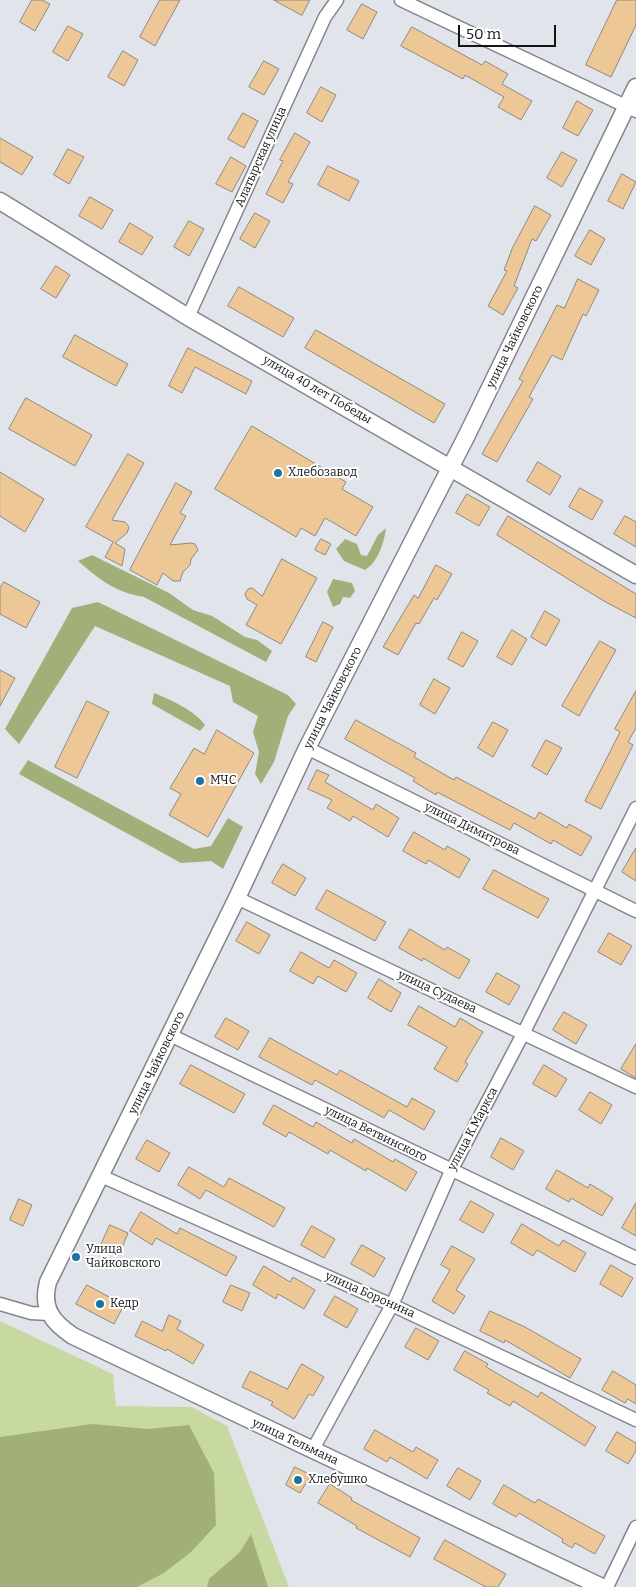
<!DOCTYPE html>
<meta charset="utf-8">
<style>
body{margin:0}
#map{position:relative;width:636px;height:1587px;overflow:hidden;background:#e1e5eb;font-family:Bitter,serif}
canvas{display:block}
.scale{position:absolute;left:458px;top:25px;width:98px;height:22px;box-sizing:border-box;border:2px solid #131416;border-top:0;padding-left:6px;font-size:15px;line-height:18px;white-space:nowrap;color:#131416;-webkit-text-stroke:4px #fff;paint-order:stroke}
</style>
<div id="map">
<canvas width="636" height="1587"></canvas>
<div class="scale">50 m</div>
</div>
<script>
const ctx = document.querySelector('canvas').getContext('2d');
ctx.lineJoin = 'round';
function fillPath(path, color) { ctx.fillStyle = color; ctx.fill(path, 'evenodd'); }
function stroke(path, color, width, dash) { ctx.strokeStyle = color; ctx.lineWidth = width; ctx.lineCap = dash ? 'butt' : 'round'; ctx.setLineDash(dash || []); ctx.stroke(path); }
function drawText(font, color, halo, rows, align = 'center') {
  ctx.font = font + ' Bitter,serif'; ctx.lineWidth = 4; ctx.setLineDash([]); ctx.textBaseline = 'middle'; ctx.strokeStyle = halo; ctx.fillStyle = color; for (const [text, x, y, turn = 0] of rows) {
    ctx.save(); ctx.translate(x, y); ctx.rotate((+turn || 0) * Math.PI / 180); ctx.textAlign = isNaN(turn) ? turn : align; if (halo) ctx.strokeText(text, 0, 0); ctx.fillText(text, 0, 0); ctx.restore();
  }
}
fillPath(new Path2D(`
 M0 1321 113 1374 116 1406 192 1407 227 1426 289 1587H0Z`), '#c8d8a1');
fillPath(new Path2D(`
 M386 528C384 543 378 562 365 570L344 561 336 549 345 539 357 544 361 555 367 556 378 535Z
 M92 555 169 593 193 610 212 616 245 637 257 640 272 651 266 662 144 597C115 592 100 580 78 561Z
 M333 579 352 583 355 591 350 598 343 597 340 604 333 607 327 592Z
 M98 602 288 695 296 704 288 716 274 762 261 784 255 774 259 752 253 732 258 716 233 702 230 686 95 626 19 744 5 729 72 608Z
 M154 693C171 700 194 710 205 725L200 731 152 704Z
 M28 760 194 849 211 846 228 818 243 827 223 869 211 861 181 863 19 774Z
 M92 1424 148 1429 189 1425 214 1473 216 1525 191 1552 164 1573 137 1587H0V1437Z
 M251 1534 268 1587H207L209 1579 240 1552Z`), '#a0b078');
const building = new Path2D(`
 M32 0H42L50 4 35 31 20 22Z
 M160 0H180L155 46 140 37Z
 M274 0H310L302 15Z
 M617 0H636V25L611 77 586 65Z
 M362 4 377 12 363 39 347 30Z
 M68 26 83 34 68 61 53 52Z
 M412 27 482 65 485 61 508 74 502 84 532 101 521 120 498 107 504 97 465 75 463 79 401 46Z
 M123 51 138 60 124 86 108 77Z
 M264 61 279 69 264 95 249 87Z
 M321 87 336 95 322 122 307 113Z
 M577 101 593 110 578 136 563 128Z
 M243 113 258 121 244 148 228 139Z
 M295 133 310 142 288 182 293 184 283 203 266 194 283 161 280 160Z
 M0 138 33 157 22 175 0 162Z
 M68 149 84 157 69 184 54 175Z
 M562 152 577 160 562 187 547 178Z
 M231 157 246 166 232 192 216 184Z
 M328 166 359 181 349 201 318 185Z
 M622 174 636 182 623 209 608 201Z
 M90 197 113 210 102 229 79 216Z
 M535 206 551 215 536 241 532 239 514 286 518 288 503 315 488 306 507 271 504 270 512 249Z
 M255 213 270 221 255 248 240 239Z
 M189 221 204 229 189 256 174 247Z
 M130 223 153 237 142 255 119 242Z
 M590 230 605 239 591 265 575 256Z
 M56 266 70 275 56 298 41 289Z
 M578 279 599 290 586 316 583 314 562 360 552 355 529 397 533 399 497 462 482 454 523 381 519 379 557 305 564 308Z
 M239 287 294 318 283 337 228 306Z
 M316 330 445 404 434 423 305 348Z
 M75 335 128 364 116 386 63 357Z
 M188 348 252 381 246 394 195 367 182 393 169 386Z
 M26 398 92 435 75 466 9 429Z
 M252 426 346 482 342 489 373 507 356 536 325 518 315 536 301 528 296 537 215 489Z
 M128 454 144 463 112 520 125 522 129 527 127 533 115 543 125 549 122 566 105 557 113 542 86 527Z
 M538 462 561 476 550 495 527 481Z
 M0 472 44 499 25 532 0 516Z
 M176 483 192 492 180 513 186 516 170 545 191 543 195 544 198 550 191 559 190 565 183 572 180 581H173L163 573 157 585 130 570Z
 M580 488 603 501 592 520 569 507Z
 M467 494 490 507 479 526 456 513Z
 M508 516 636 594V618L602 600 497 535Z
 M625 516 636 522V547L614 534Z
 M321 539 331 544 325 555 315 550Z
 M282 559 317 578 281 644 246 625 257 605 247 599 245 594 248 589 252 588 262 596Z
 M436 565 452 574 437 600 434 598 419 624 416 623 398 655 383 647 414 595 418 598Z
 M4 582 40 602 26 628 0 614V588Z
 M545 611 560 620 546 646 531 637Z
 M323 622 333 627 316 662 306 657Z
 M512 630 527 639 512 665 497 657Z
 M462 632 478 641 463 667 448 659Z
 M600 641 616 650 579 716 562 706Z
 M0 670 15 678 0 706Z
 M434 679 450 688 435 714 420 705Z
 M636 691V728L628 742 633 745 601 809 585 801 620 732 615 729Z
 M87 701 109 712 77 778 55 767Z
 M356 720 416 753 414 757 454 780 456 777 535 819 539 812 567 828 569 824 592 837 581 856 553 840 551 844 514 823 510 830 437 792 436 795 413 781 415 778 345 739Z
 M493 722 508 730 493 757 478 748Z
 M217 730 254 753 208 837 169 815 181 794 170 788 194 748 204 754Z
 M546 740 562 748 547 775 532 766Z
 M317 770 329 775 325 782 373 810 376 804 399 818 388 837 353 816 350 821 327 808 332 800 308 789Z
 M414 832 445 850 447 846 470 859 459 878 428 860 426 864 403 851Z
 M636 848V881L622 872Z
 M283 864 306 878 295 896 272 883Z
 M494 870 549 899 538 918 483 889Z
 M327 890 386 922 375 941 316 909Z
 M247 922 270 935 259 954 236 941Z
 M410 929 445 950 447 947 470 960 459 979 423 958 422 961 399 948Z
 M609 933 632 946 621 965 598 952Z
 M301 952 329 968 334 960 357 973 346 992 318 976 313 984 290 971Z
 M497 973 520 986 509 1005 486 992Z
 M379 979 401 993 391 1012 368 998Z
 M419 1006 455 1027 460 1018 483 1032 465 1062 468 1064 457 1082 434 1069 447 1047 408 1025Z
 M564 1012 587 1025 576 1044 553 1030Z
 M226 1018 249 1031 238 1050 215 1037Z
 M270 1038 337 1075 340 1070 407 1107 412 1098 435 1111 424 1130 389 1110 384 1118 315 1080 312 1085 259 1057Z
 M636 1044V1078L621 1069Z
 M191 1065 245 1094 234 1113 180 1084Z
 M544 1065 567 1079 556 1097 533 1084Z
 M590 1092 612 1105 601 1124 579 1110Z
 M274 1105 313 1127 316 1122 352 1143 354 1139 393 1162 395 1159 417 1172 406 1191 367 1168 366 1171 330 1150 328 1154 289 1132 286 1137 263 1124Z
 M501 1138 524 1151 513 1170 491 1157Z
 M147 1140 170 1153 159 1172 136 1159Z
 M189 1167 224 1187 229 1178 285 1208 274 1227 206 1190 200 1199 178 1185Z
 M557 1170 588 1188 590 1184 613 1198 602 1216 571 1198 569 1202 546 1189Z
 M19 1199 32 1205 23 1226 10 1220Z
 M471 1201 494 1214 483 1233 460 1220Z
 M636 1203V1236L622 1228Z
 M141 1212 177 1234 180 1228 237 1257 226 1276 156 1238 152 1245 130 1231Z
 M522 1224 559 1246 563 1240 586 1253 575 1272 537 1250 533 1256 511 1243Z
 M110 1225 128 1233 119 1255 100 1247Z
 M312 1226 335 1239 324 1258 301 1245Z
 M362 1245 385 1258 374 1277 351 1264Z
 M452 1246 475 1259 456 1290 465 1296 454 1314 432 1301 450 1270 441 1265Z
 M611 1265 633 1278 622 1297 600 1284Z
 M264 1266 290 1282 293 1277 315 1290 304 1309 278 1294 276 1299 253 1285Z
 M87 1285 124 1305 114 1324 76 1304Z
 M231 1285 250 1293 242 1311 223 1302Z
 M335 1296 358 1309 347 1328 324 1315Z
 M490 1311 525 1327 581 1359 570 1378 505 1340 504 1343 480 1331Z
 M169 1315 181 1321 177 1329 204 1345 193 1364 167 1349 166 1351 135 1336 142 1321 162 1331Z
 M416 1328 439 1341 428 1360 405 1347Z
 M465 1351 488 1364 486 1367 538 1397 541 1392 596 1427 585 1446 513 1401 510 1406 487 1393 489 1390 454 1370Z
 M302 1364 324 1377 313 1396 309 1394 294 1419 271 1405 273 1402 242 1387 250 1371 287 1389Z
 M613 1371 636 1385V1404L628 1399 625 1403 602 1390Z
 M375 1430 413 1452 416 1447 438 1460 427 1479 390 1457 387 1462 364 1449Z
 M617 1432 636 1443V1451L628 1464 606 1451Z
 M295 1467 311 1475 300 1493 286 1485Z
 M458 1468 481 1481 470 1500 447 1486Z
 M330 1484 352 1498 351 1500 420 1538 410 1557 356 1528 357 1526 318 1503Z
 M504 1485 535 1503 538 1499 605 1536 595 1554 575 1543 572 1548 562 1542 563 1539 519 1513 516 1517 493 1504Z
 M445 1540 506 1574 498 1587H486L434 1559Z`);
fillPath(building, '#edc795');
stroke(building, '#8d8983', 1);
const minor = new Path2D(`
 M401 0 636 111
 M188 317 325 17 337 0
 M307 748 636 911
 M237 898 636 1087
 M170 1035 636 1258
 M101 1176 392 1305 636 1420
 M0 1304 31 1313 49 1314
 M312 1451 392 1305 451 1171 524 1032 636 808
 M607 1587 636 1527`);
const tertiary = new Path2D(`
 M0 201 188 317 636 575
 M602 1587 73 1336C52 1322 41 1308 48 1282L237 898 307 748 467 435 636 87`);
stroke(minor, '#82858c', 15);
stroke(tertiary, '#82858c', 19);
stroke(minor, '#fff', 12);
stroke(tertiary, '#fff', 16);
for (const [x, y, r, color] of [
 [278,473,5,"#1b74a3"],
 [200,781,5,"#1b74a3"],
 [76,1257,5,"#1b74a3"],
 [100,1304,5,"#1b74a3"],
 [298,1480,5,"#1b74a3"]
]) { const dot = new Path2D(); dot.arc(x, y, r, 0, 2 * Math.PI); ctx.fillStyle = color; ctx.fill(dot); stroke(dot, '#fff', 2); }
drawText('12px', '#131416', '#fff', [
 ["Алатырская улица",261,157,-66],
 ["улица Чайковского",515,337,-64],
 ["улица 40 лет Победы",317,390,30],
 ["улица Чайковского",333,698,-63],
 ["улица Димитрова",472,829,26],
 ["улица Судаева",437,992,25],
 ["улица Чайковского",157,1063,-64],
 ["улица К.Маркса",473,1129,-62],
 ["улица Ветвинского",376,1134,26],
 ["улица Боронина",370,1295,24],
 ["улица Тельмана",295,1442,25]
]);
drawText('12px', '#131416', '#fff', [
 ["Хлебозавод",288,473],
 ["МЧС",210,781],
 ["Улица",86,1250],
 ["Чайковского",86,1264],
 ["Кедр",110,1304],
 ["Хлебушко",308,1480]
], 'left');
</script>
